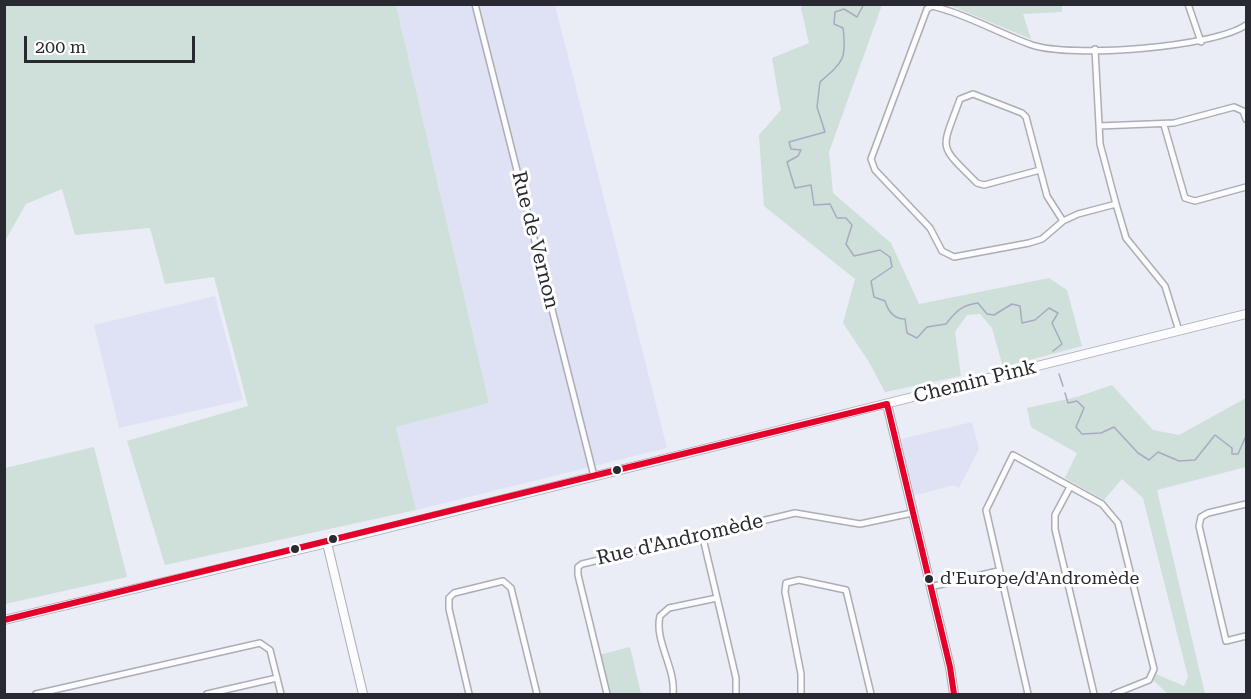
<!DOCTYPE html>
<meta charset="utf-8">
<style>
body{margin:0}
#map{position:relative;width:1251px;height:699px;overflow:hidden;background:#eaecf6;font-family:"Roboto Serif",serif}
canvas{display:block}
.frame{position:absolute;inset:0;border:6px solid #292a31;pointer-events:none}
.scale{position:absolute;left:24px;top:36px;width:171px;height:27px;box-sizing:border-box;border:3px solid #292a31;border-top:0;padding-left:8px;font-size:18px;line-height:21px;white-space:nowrap;color:#292a31;-webkit-text-stroke:4px #fff;paint-order:stroke}
</style>
<div id="map">
<canvas width="1251" height="699"></canvas>
<div class="frame"></div>
<div class="scale">200 m</div>
</div>
<script>
const ctx = document.querySelector('canvas').getContext('2d');
ctx.lineJoin = 'round';
function fillPath(path, color) { ctx.fillStyle = color; ctx.fill(path, 'evenodd'); }
function stroke(path, color, width, dash) { ctx.strokeStyle = color; ctx.lineWidth = width; ctx.lineCap = dash ? 'butt' : 'round'; ctx.setLineDash(dash || []); ctx.stroke(path); }
function drawText(font, color, halo, rows, align = 'center') {
  ctx.font = font + ' "Roboto Serif",serif'; ctx.lineWidth = 6; ctx.setLineDash([]); ctx.textBaseline = 'middle'; ctx.strokeStyle = halo; ctx.fillStyle = color; for (const [text, x, y, turn = 0] of rows) {
    ctx.save(); ctx.translate(x, y); ctx.rotate((+turn || 0) * Math.PI / 180); ctx.textAlign = isNaN(turn) ? turn : align; if (halo) ctx.strokeText(text, 0, 0); ctx.fillText(text, 0, 0); ctx.restore();
  }
}
fillPath(new Path2D(`
 M396 5H555L667 448 416 510 396 427 489 403Z
 M215 296 243 400 119 428 94 325Z
 M972 422 979 449 959 488 954 485 913 496 901 439Z`), '#dfe2f4');
fillPath(new Path2D(`
 M5 4 396 5 489 403 396 427 416 510 165 565 127 441 248 406 214 277 165 284 150 228 75 235 62 189 26 204 5 241Z
 M804 4 882 5 829 152 833 193 891 243 919 304 1049 278 1067 290 1082 346 1003 367 992 328 980 314 967 315 955 332 961 376 885 392 869 362 843 323 855 279 764 206 759 135 781 110 772 58 809 43 801 8Z
 M949 5H1062V12L1023 14 1031 39Z
 M1112 385 1153 430 1179 435 1246 398V467L1157 490 1205 694H1168L1153 680 1156 674 1184 686 1188 677 1143 498 1122 479 1104 500 1065 478 1077 453 1031 427 1027 408 1077 397Z
 M94 447 127 577 5 604V468Z
 M630 647 641 694H607L599 655Z`), '#cfdfd9');
stroke(new Path2D(`
 M864 4 857 17 844 9 835 12 834 24 843 28C847 59 843 62 820 82L817 107 825 132 789 142 791 149 801 150 798 156 787 162 795 188 811 185 814 205 830 204 837 218H846L852 225 846 244 854 256 880 250 890 257 892 267 871 281 874 297 885 301C888 311 894 319 905 319L907 333 917 338 927 327 946 324C956 311 962 305 978 303L987 314 994 315 1012 304 1020 306 1022 323 1035 320 1049 308 1058 313 1052 323 1062 344 1053 351
 M1059 374 1063 386
 M1065 393 1068 403 1077 401 1084 408 1076 427 1082 434 1101 433 1114 427 1138 453 1149 460 1158 452 1179 461 1195 460 1215 435 1232 448V454H1238L1246 436`), '#a8aac2', 1.5);
const street = new Path2D(`
 M475 4 594 476
 M1188 4 1201 42
 M1095 49 1100 144 1116 204 1126 238 1165 286 1179 331
 M1164 125 1185 198 1195 201 1246 187
 M1099 126 1174 123 1234 107 1243 111 1246 119
 M1040 170 984 185 977 183C937 143 941 152 960 99L973 94 1022 113 1026 117 1047 196 1063 221
 M1116 204 1078 214 1063 221 1042 239 1029 243 954 257 942 251 930 228 875 170 871 159 927 9 932 6 943 9C973 18 1001 34 1032 45 1071 58 1212 48 1246 25
 M1070 487 1055 515V529L1094 694
 M1246 504 1208 513 1201 517 1199 526 1226 641 1246 636
 M702 534 736 678V694
 M930 587 998 571
 M36 694 260 643 270 650 281 694
 M207 694 277 678
 M469 694 449 609V598L454 593 503 581 511 588 537 694
 M607 694 578 575V567L582 564 795 513 860 524 912 513
 M673 694C676 668 654 641 660 616L669 608 717 598
 M801 694V674L785 592 786 583 799 580 846 590 871 694
 M1028 694 986 510 1013 455 1102 504 1118 523 1154 669 1149 680 1114 694`);
const secondary = new Path2D(`
 M887 404 950 667 954 694
 M327 543 363 694
 M4 620 327 543 1246 314`);
stroke(street, '#acadb5', 8);
stroke(secondary, '#acadb5', 10);
stroke(street, '#fcfcfe', 5);
stroke(secondary, '#fcfcfe', 8);
stroke(new Path2D(`
 M4 620 887 404 950 667 954 694`), '#e4002b', 6);
for (const [x, y, r, color] of [
 [617,470,5,"#292a31"],
 [333,539,5,"#292a31"],
 [295,549,5,"#292a31"],
 [929,579,5,"#292a31"]
]) { const dot = new Path2D(); dot.arc(x, y, r, 0, 2 * Math.PI); ctx.fillStyle = color; ctx.fill(dot); stroke(dot, '#fff', 2); }
drawText('18px', '#292a31', '#fff', [
 ["d'Europe/d'Andromède",940,579]
], 'left');
drawText('20px', '#292a31', '#fff', [
 ["Rue de Vernon",535,240,76],
 ["Chemin Pink",975,382,-14],
 ["Rue d'Andromède",680,540,-13]
]);
</script>
